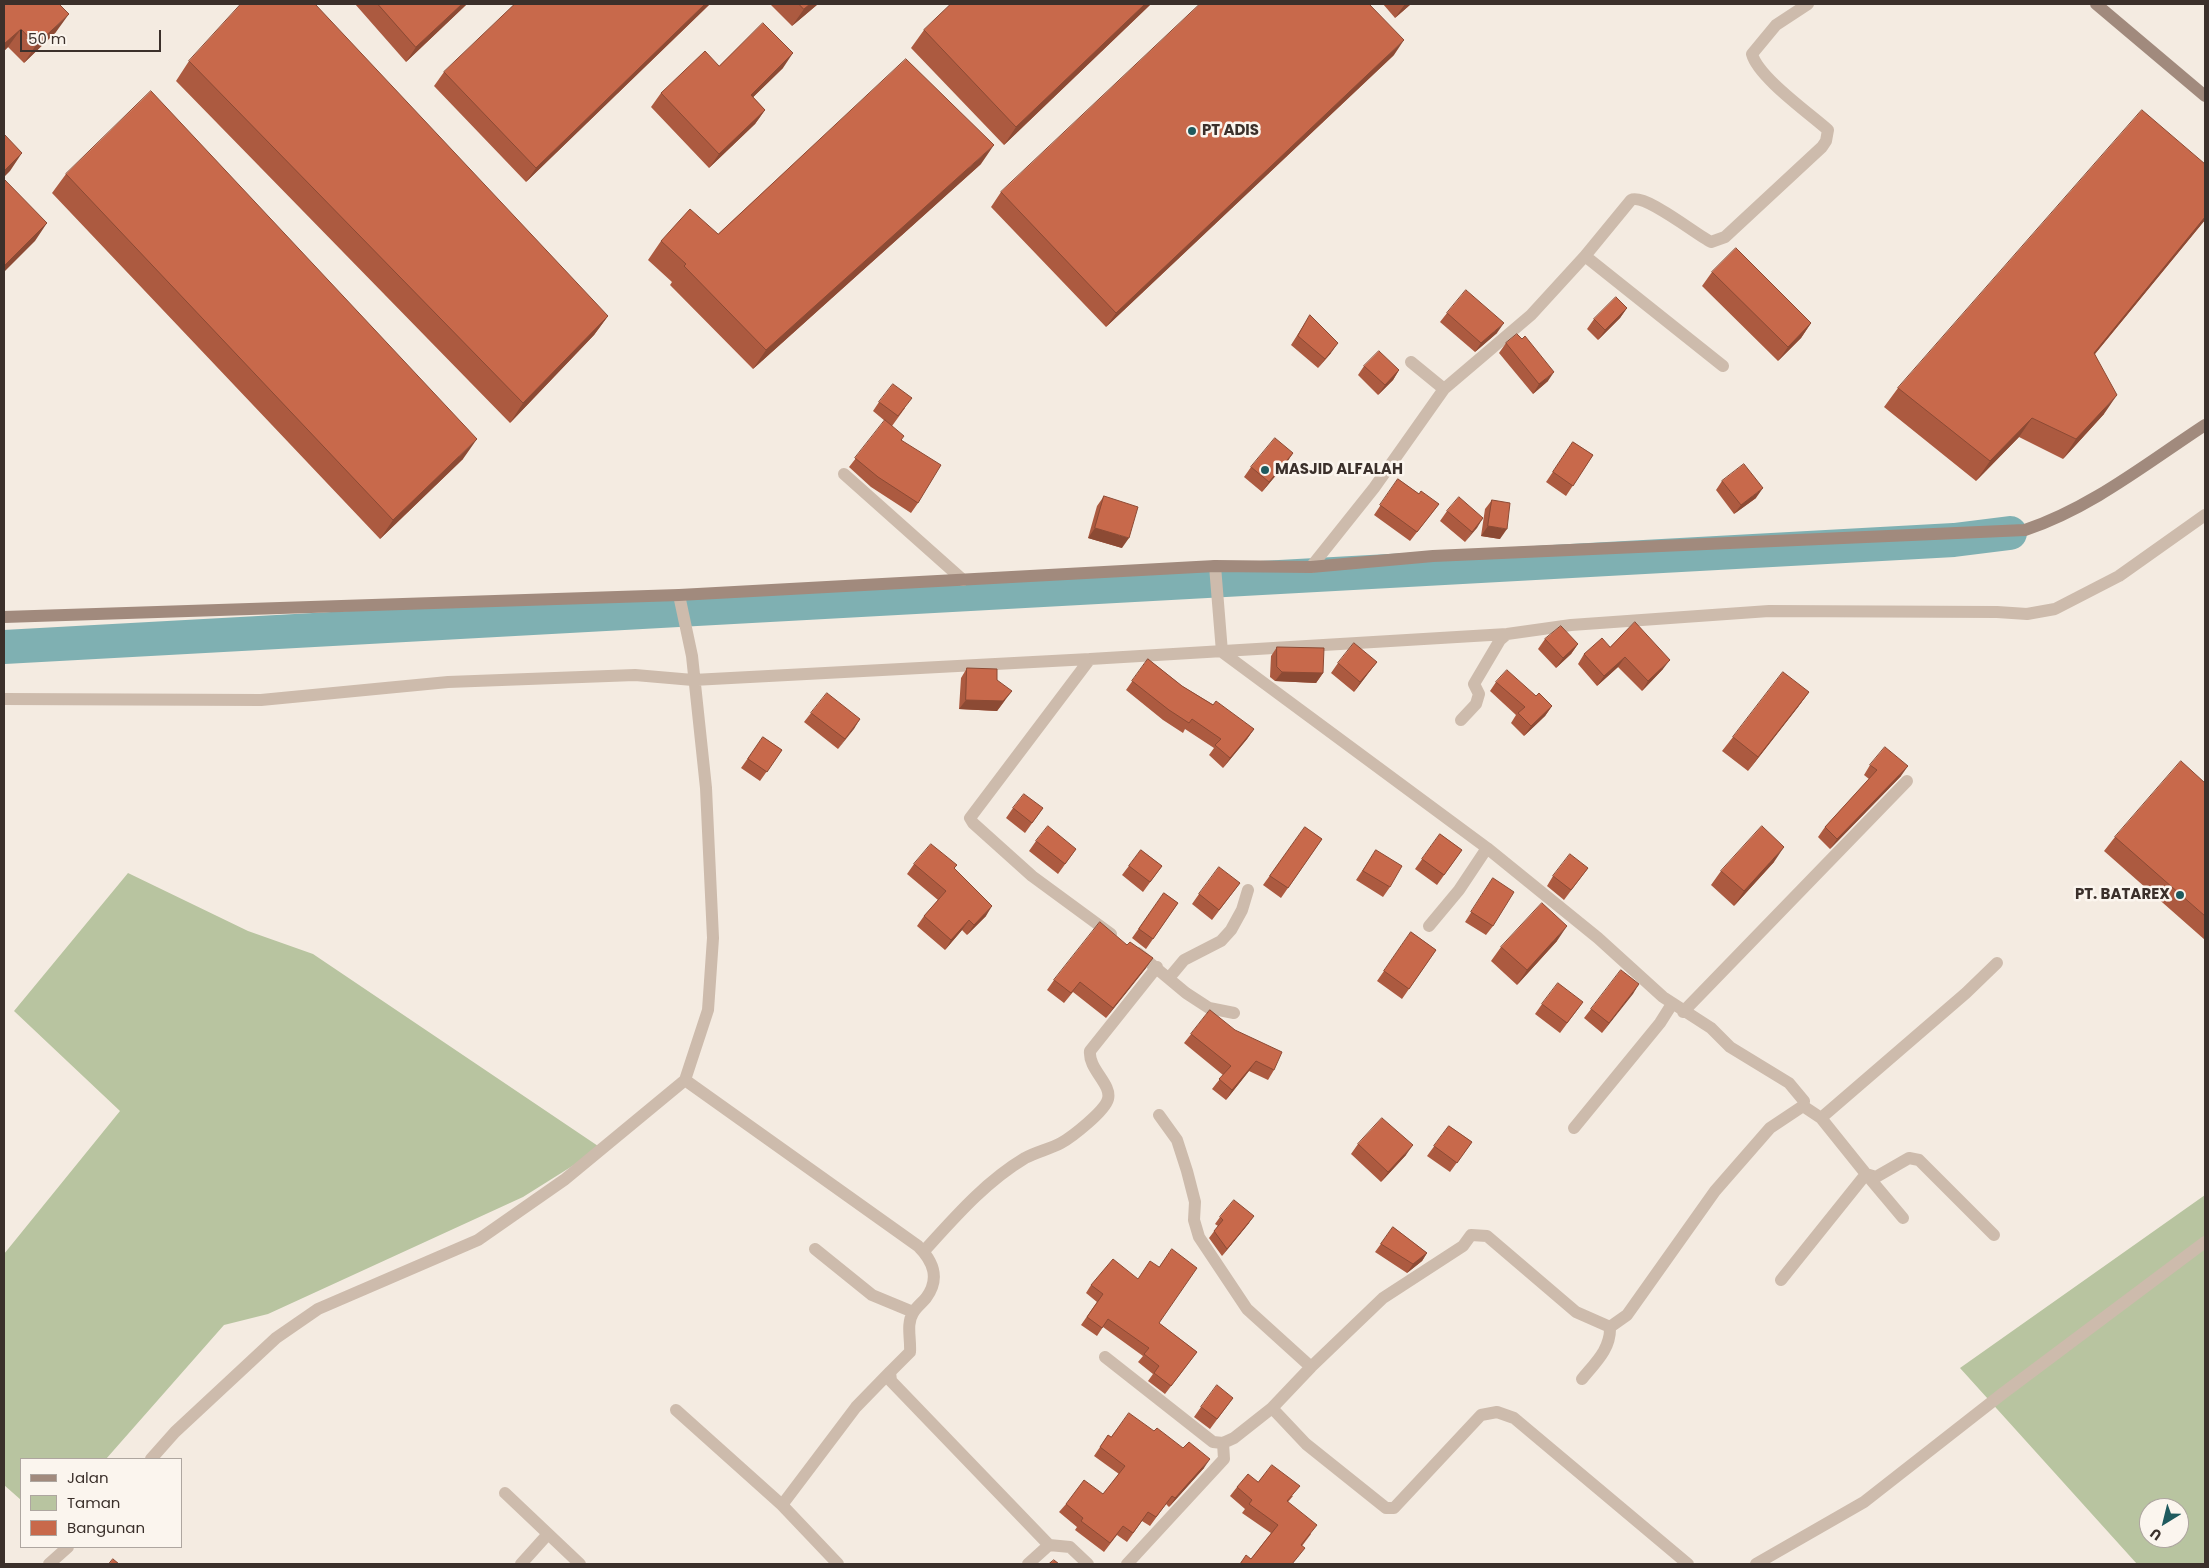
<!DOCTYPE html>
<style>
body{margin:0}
#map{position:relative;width:2209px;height:1568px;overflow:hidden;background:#f4ebe1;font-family:Poppins,sans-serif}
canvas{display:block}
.frame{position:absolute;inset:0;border:5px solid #3b302b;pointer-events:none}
.legend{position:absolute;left:20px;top:1458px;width:162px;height:90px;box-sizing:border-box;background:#fbf5ee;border:1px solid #aea6a0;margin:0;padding:6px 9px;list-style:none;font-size:15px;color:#3b302b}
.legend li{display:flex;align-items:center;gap:10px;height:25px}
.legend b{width:25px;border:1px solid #aea6a0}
.north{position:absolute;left:2139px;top:1498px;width:50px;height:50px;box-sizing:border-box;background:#fbf5ee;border:1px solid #aea6a0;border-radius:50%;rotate:216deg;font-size:14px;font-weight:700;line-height:20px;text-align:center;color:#3b302b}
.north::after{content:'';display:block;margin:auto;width:18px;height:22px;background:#1f5a5e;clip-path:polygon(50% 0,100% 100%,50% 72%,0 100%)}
.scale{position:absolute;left:20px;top:30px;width:141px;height:22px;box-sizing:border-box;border:2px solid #3b302b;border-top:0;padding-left:6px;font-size:15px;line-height:18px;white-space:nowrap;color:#3b302b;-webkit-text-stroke:4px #fbf5ee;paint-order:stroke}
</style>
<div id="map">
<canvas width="2209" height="1568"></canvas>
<div class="frame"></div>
<ul class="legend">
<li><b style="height:6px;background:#a18a7d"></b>Jalan</li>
<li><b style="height:14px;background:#b8c4a0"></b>Taman</li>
<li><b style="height:14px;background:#c8694b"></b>Bangunan</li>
</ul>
<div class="north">U</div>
<div class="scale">50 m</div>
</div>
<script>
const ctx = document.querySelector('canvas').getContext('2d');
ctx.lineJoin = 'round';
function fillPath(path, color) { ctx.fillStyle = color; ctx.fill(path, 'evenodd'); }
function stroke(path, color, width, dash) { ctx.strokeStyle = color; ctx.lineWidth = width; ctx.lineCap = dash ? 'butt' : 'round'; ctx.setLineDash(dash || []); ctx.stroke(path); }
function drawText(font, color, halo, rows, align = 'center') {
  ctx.font = font + ' Poppins,sans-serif'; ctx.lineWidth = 5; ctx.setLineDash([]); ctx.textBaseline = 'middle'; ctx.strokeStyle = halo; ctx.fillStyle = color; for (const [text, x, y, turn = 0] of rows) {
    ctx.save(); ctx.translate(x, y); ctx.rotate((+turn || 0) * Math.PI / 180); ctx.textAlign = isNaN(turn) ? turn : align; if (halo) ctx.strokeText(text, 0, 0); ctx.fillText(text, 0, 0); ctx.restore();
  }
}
fillPath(new Path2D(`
 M128 873 248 931 313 954 601 1148 523 1197 268 1314 224 1325 106 1459H21V1500L4 1485V1254L120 1111 14 1011Z
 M2205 1195V1564H2137L1960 1368ZM2149 1508H2179V1538H2149Z`), '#b8c4a0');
stroke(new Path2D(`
 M4 647 1954 540 2010 533`), '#7fb0b2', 34);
stroke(new Path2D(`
 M1585 256 1723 366
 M1411 362 1444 389
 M844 474 963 580
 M1311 567 1374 488 1444 389 1531 315 1585 256 1631 200C1645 193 1695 234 1711 242L1725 237 1822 147 1826 141 1828 130C1809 113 1758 77 1752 54L1776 25 1808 4
 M1090 659 970 818 973 823 1032 876 1111 934
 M4 699 261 700 448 682 635 675 693 680 1090 659 1507 634 1571 625 1769 611 1997 612 2027 614 2055 609 2119 576 2205 515
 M1461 720 1476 704 1479 694 1474 684 1500 640 1507 634
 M1429 926 1459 890 1487 848
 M1138 953 1186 993 1209 1008 1234 1013
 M1169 978 1184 960 1221 941 1231 930 1242 910 1248 890
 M1683 1012 1907 781
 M685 1080 918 1246C934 1262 940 1279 926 1298 922 1303 916 1307 913 1313 906 1324 911 1339 910 1352L890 1372 891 1381 1049 1545 1070 1547 1088 1564
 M1803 1106 1821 1118 1866 1174 1876 1177 1909 1158 1919 1160 1994 1235
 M1159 1115 1177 1140 1187 1171 1195 1202 1194 1220 1199 1237 1247 1309 1311 1367
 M1821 1118 1966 993 1997 963
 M1574 1128 1660 1023 1672 1004
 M815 1249 872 1295 913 1312
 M924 1251C955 1217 985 1182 1025 1158 1036 1152 1050 1149 1061 1143 1072 1137 1105 1111 1108 1099 1112 1084 1088 1069 1090 1051L1157 967
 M1781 1280 1866 1174 1903 1218
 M1105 1357 1213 1442 1223 1443 1234 1438 1272 1408 1311 1367 1383 1298 1463 1246 1471 1235 1487 1236 1576 1312 1610 1327 1627 1315 1715 1191 1770 1128 1803 1106 1804 1101 1789 1083 1730 1047 1711 1028 1663 997 1598 938 1487 848 1222 652 1215 566
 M1582 1379C1595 1363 1611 1349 1610 1327
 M1272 1408 1306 1444 1386 1508H1394L1481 1415 1497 1412 1514 1418 1688 1564
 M676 1410 782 1505 838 1564
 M151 1459 175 1432 276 1338 318 1309 478 1240 564 1180 685 1080 708 1010 713 938 706 788 692 656 679 595
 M505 1493 580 1564
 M782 1505 856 1407 890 1372
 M49 1564 68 1547
 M521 1564 548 1534
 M1028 1564 1049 1545
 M1127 1564 1224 1459 1223 1443
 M1756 1564 1864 1502 2002 1394 2205 1242`), '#cdbbac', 12);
stroke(new Path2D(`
 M2096 4 2205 96
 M4 617 679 595 1215 566 1311 567 1433 556 2025 530C2091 508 2147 463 2205 425`), '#a18a7d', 12);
fillPath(new Path2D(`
 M4 4 56 32 24 63 8 47 4 51Z
 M355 4H467L406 62Z
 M515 4H710L526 182 434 86 444 72Z
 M770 4H818L792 26Z
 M951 4H1151L1004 145 911 48 924 30Z
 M1383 4H1411L1395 18Z
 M1394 55 1106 327 991 207 1001 192Z
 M189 61 608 316 594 335 510 423 176 81Z
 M783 68 753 97 765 110 755 124 709 168 651 107 661 93Z
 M981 164 753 369 670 285 672 282 648 260 661 241 718 234Z
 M2205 164V220L2095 354 2104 414 2063 459 2019 437 1976 481 1884 407 1898 388Z
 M66 174 463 459 380 539 52 193Z
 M1712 272 1811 323 1801 338 1778 361 1702 286Z
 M1627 308 1620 318 1598 340 1587 329 1594 319Z
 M1447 313 1497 333 1475 352 1440 322Z
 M1310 315 1331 353 1318 368 1291 345Z
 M1506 343 1548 381 1533 394 1499 353Z
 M1364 366 1399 370 1393 380 1378 395 1358 375Z
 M879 402 905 408 892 426 902 440 918 503 911 513 871 487 849 467 885 421 873 411Z
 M1573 442 1593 455 1566 496 1546 482Z
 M1293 453 1287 462 1262 492 1244 477 1251 467Z
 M1398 479 1419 494 1439 504 1410 541 1374 515Z
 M1722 481 1756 498 1734 514 1716 490Z
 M1104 496 1122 548 1088 538 1097 506Z
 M1492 500 1500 539 1481 536 1485 509Z
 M1447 511 1483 518 1465 542 1440 521Z
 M1545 639 1578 644 1571 654 1556 668 1538 649Z
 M1277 647 1323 673 1316 683 1275 681 1270 677 1271 656Z
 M1610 647 1663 669 1642 691 1618 667 1597 686 1578 664 1584 654Z
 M1148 659 1182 686 1254 729 1247 739 1223 768 1209 755 1214 748 1185 729 1183 733 1163 720 1126 690Z
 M1377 662 1370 671 1354 692 1331 673 1338 663Z
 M967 668 997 680 1005 700 997 711 959 709 961 678Z
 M1496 682 1536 696 1552 706 1545 716 1524 736 1511 723 1516 715 1490 691Z
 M1809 692 1798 707 1748 771 1722 751 1733 737Z
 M811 713 860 719 838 749 804 722Z
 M763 737 782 750 760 781 741 768Z
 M1870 765 1901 776 1830 849 1818 837 1825 827 1869 779 1864 775Z
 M2205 783V940L2104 851 2115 837Z
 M1013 808H1043L1025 833 1006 818Z
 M1305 827 1322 839 1281 898 1263 885Z
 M1440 834 1462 850 1437 885 1415 869Z
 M1036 841 1076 849 1058 874 1029 851Z
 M1141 850 1162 866 1143 892 1122 875Z
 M1376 850 1390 887 1383 897 1356 880Z
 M1774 862 1734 906 1711 885 1721 871Z
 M914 864 957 865 954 869 986 916 967 935 962 930 945 950 917 926 924 916 938 900 907 874Z
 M1588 868 1564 900 1547 886 1553 876Z
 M1493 878V926L1486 935 1465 922Z
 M1240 883 1212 920 1192 904 1199 894Z
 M1164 893 1178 903 1146 949 1132 938Z
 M1411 932 1436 950 1402 999 1377 981Z
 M1557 941 1517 985 1491 961 1501 947Z
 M1127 945 1146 968 1106 1018 1073 992 1064 1003 1047 990 1054 980Z
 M1639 984 1602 1033 1584 1018 1591 1009Z
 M1583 1002 1560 1033 1535 1014 1542 1004Z
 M1210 1010 1274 1070 1268 1080 1249 1071 1226 1100 1212 1089 1223 1075 1184 1043Z
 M1449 1126 1472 1142 1450 1172 1427 1156Z
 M1358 1144 1406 1155 1381 1182 1351 1154Z
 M1220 1217 1249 1223 1222 1256 1209 1238 1218 1226 1215 1224Z
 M1393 1227 1427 1253 1422 1261 1407 1273 1375 1252Z
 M1091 1285 1159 1323 1197 1352 1165 1394 1148 1381 1153 1374 1138 1362 1143 1356 1103 1327 1097 1336 1081 1325 1097 1302 1086 1293Z
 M1233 1398 1210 1429 1194 1417 1201 1407Z
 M1108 1435 1111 1437 1204 1468 1169 1507 1166 1504 1150 1526 1142 1521 1127 1542 1117 1535 1104 1552 1075 1530 1077 1527 1059 1512 1066 1504 1103 1494 1119 1474 1094 1456Z
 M1258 1482 1293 1496 1288 1502 1311 1534 1302 1546 1298 1557 1251 1559 1271 1533 1242 1513 1245 1509 1230 1496 1237 1487Z`), '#ac5a40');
fillPath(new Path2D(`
 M462 4H467L406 62 416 47Z
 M705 4H710L526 182 536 168Z
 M810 4H818L792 26 804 9Z
 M1145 4H1151L1004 145 1016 127Z
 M1405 4H1411L1395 18Z
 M69 14 56 32 24 63 36 45Z
 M21 29 8 47 4 51V44Z
 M1404 40 1394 55 1106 327 1116 313Z
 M793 53 783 68 741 109 751 95Z
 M765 110 755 124 709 168 719 154Z
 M994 145 981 164 753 369 766 350Z
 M22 153 10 171 4 177V171Z
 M2205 217V220L2080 372 2094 353Z
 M47 223 35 241 4 272V266Z
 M1627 308 1620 318 1598 340 1605 330Z
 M608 316 594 335 510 423 523 403Z
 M1504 323 1497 333 1475 352 1481 343Z
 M1811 323 1801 338 1778 361 1788 347Z
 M1338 343 1331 353 1318 368 1325 359Z
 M1399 370 1393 380 1378 395 1385 385Z
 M1554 372 1548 381 1533 394 1539 384Z
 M2117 395 2104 414 2063 459 2076 439Z
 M2032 418 2019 437 1976 481 1990 461Z
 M477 439 463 459 380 539 393 520Z
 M1293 453 1287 462 1262 492 1269 482Z
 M1763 488 1756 498 1734 514 1741 505Z
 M1483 518 1477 528 1465 542 1472 532Z
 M1488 526 1507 529 1500 539 1481 536Z
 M1095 528 1129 538 1122 548 1088 538Z
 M1578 644 1571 654 1556 668 1563 658Z
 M1625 657 1618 667 1597 686 1604 676Z
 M1670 660 1663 669 1642 691 1648 681Z
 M1377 662 1370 671 1354 692 1360 682Z
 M1282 672 1323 673 1316 683 1275 681Z
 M1012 691 997 711 959 709 966 700Z
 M1809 692 1798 707 1748 771 1758 757Z
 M1552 706 1545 716 1524 736 1531 726Z
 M860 719 854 729 838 749 845 739Z
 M1254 729 1247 739 1223 768 1230 758Z
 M1908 766 1901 776 1830 849 1837 839Z
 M1784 847 1774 862 1734 906 1744 891Z
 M992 906 986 916 967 935 974 925Z
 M969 920 962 930 945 950 951 940Z
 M1567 926 1557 941 1517 985 1527 970Z
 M1153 958 1146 968 1106 1018 1113 1008Z
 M1639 984 1633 994 1602 1033 1609 1023Z
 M1256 1061 1249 1071 1226 1100 1232 1090Z
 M1413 1145 1406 1155 1381 1182 1388 1172Z
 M1254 1216 1249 1223 1222 1256 1227 1249Z
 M1427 1253 1422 1261 1407 1273 1413 1264Z
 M1210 1459 1204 1468 1169 1507 1175 1498Z`), '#8c4a34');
const building = new Path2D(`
 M4 4H59L69 14 36 45 21 29 4 44Z
 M241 4H315L608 316 523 403 189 61Z
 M378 4H462L416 47Z
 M515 4H705L536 168 444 72Z
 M799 4H810L804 9Z
 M951 4H1145L1016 127 924 30Z
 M1200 4H1369L1404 40 1116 313 1001 192Z
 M763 23 793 53 751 95 765 110 719 154 661 93 705 51 719 66Z
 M906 59 994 145 766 350 684 266 686 264 661 241 690 209 718 234Z
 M151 91 477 439 393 520 66 174Z
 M2142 110 2205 164V217L2094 353 2117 395 2076 439 2032 418 1990 461 1898 388Z
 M4 134 22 153 4 171Z
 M4 179 47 223 4 266Z
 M1736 248 1811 323 1788 347 1712 272Z
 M1466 290 1504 323 1481 343 1447 313Z
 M1616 297 1627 308 1605 330 1594 319Z
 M1310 315 1338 343 1325 359 1298 336Z
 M1517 334 1522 339 1525 336 1554 372 1539 384 1506 343Z
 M1379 351 1399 370 1385 385 1364 366Z
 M893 384 912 398 898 416 879 402Z
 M885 420 904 436 901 440 941 465 918 503 878 477 855 458Z
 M1275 438 1293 453 1269 482 1251 467Z
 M1573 442 1593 455 1573 486 1553 472Z
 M1744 464 1763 488 1741 505 1722 481Z
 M1398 479 1419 494 1421 491 1439 504 1417 532 1380 505Z
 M1104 496 1138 507 1129 538 1095 528Z
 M1459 497 1483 518 1472 532 1447 511Z
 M1492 500 1510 503 1507 529 1488 526Z
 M1635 622 1670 660 1648 681 1625 657 1604 676 1584 654 1602 638 1610 647Z
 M1561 626 1578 644 1563 658 1545 639Z
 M1354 643 1377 662 1360 682 1338 663Z
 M1277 647 1324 648 1323 673 1282 672 1277 667Z
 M1148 659 1182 686 1213 705 1216 701 1254 729 1230 758 1215 745 1221 739 1192 719 1189 723 1169 710 1132 681Z
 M967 668 997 669V680L1012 691 1003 701 966 700Z
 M1507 670 1536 696 1539 693 1552 706 1531 726 1518 713 1525 707 1496 682Z
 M1783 672 1809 692 1758 757 1733 737Z
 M827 693 860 719 845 739 811 713Z
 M763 737 782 750 767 772 748 759Z
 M1885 747 1908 766 1837 839 1825 827 1877 770 1870 765Z
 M2181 761 2205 783V916L2115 837Z
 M1024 794 1043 808 1032 823 1013 808Z
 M1048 826 1076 849 1065 864 1036 841Z
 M1762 826 1784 847 1744 891 1721 871Z
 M1305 827 1322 839 1288 888 1270 876Z
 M1440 834 1462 850 1444 875 1422 859Z
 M931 844 957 865 954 868 992 906 974 925 969 920 951 940 924 916 946 891 914 864Z
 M1141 850 1162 866 1150 882 1129 866Z
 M1376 850 1402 866 1390 887 1363 871Z
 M1570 854 1588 868 1571 890 1553 876Z
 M1219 867 1240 883 1219 910 1199 894Z
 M1493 878 1514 892 1493 926 1471 912Z
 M1164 893 1178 903 1153 939 1139 929Z
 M1542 903 1567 926 1527 970 1501 947Z
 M1100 922 1127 945 1130 942 1153 958 1113 1008 1080 982 1071 993 1054 980Z
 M1411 932 1436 950 1409 989 1384 971Z
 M1621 970 1639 984 1609 1023 1591 1009Z
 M1558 983 1583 1002 1567 1023 1542 1004Z
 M1210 1010 1235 1030 1282 1052 1274 1070 1256 1061 1232 1090 1219 1079 1231 1066 1191 1034Z
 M1382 1118 1413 1145 1388 1172 1358 1144Z
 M1449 1126 1472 1142 1457 1163 1434 1146Z
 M1234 1200 1254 1216 1227 1249 1214 1231 1223 1220 1220 1217Z
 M1393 1227 1427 1253 1413 1264 1381 1244Z
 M1172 1249 1197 1268 1159 1323 1197 1352 1171 1386 1154 1373 1159 1366 1144 1354 1149 1348 1108 1319 1102 1328 1087 1317 1103 1294 1091 1285 1113 1259 1138 1279 1150 1261 1159 1267Z
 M1217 1385 1233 1398 1217 1419 1201 1407Z
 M1129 1413 1154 1431 1157 1428 1183 1448 1189 1442 1210 1459 1175 1498 1172 1496 1156 1517 1148 1512 1133 1533 1123 1526 1110 1543 1081 1521 1083 1518 1066 1504 1084 1480 1103 1494 1125 1466 1100 1447 1108 1435 1111 1437Z
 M1272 1465 1300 1486 1287 1501 1317 1525 1301 1545 1305 1548 1292 1564H1240L1246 1555 1251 1559 1278 1525 1249 1504 1252 1500 1237 1487 1248 1474 1258 1482Z
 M113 1559 119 1564H109Z
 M1054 1560 1059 1564H1049Z`);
fillPath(building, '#c8694b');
stroke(building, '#8c4a34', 1);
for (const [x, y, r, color] of [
 [1192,131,5,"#1f5a5e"],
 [1265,470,5,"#1f5a5e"],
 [2180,895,5,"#1f5a5e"]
]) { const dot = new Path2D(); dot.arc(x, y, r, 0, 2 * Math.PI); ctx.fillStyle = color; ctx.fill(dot); stroke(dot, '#fbf5ee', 2); }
drawText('bold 15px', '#3b302b', '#fbf5ee', [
 ["PT ADIS",1202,131],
 ["MASJID ALFALAH",1275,470],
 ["PT. BATAREX",2170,895,"right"]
], 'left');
</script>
